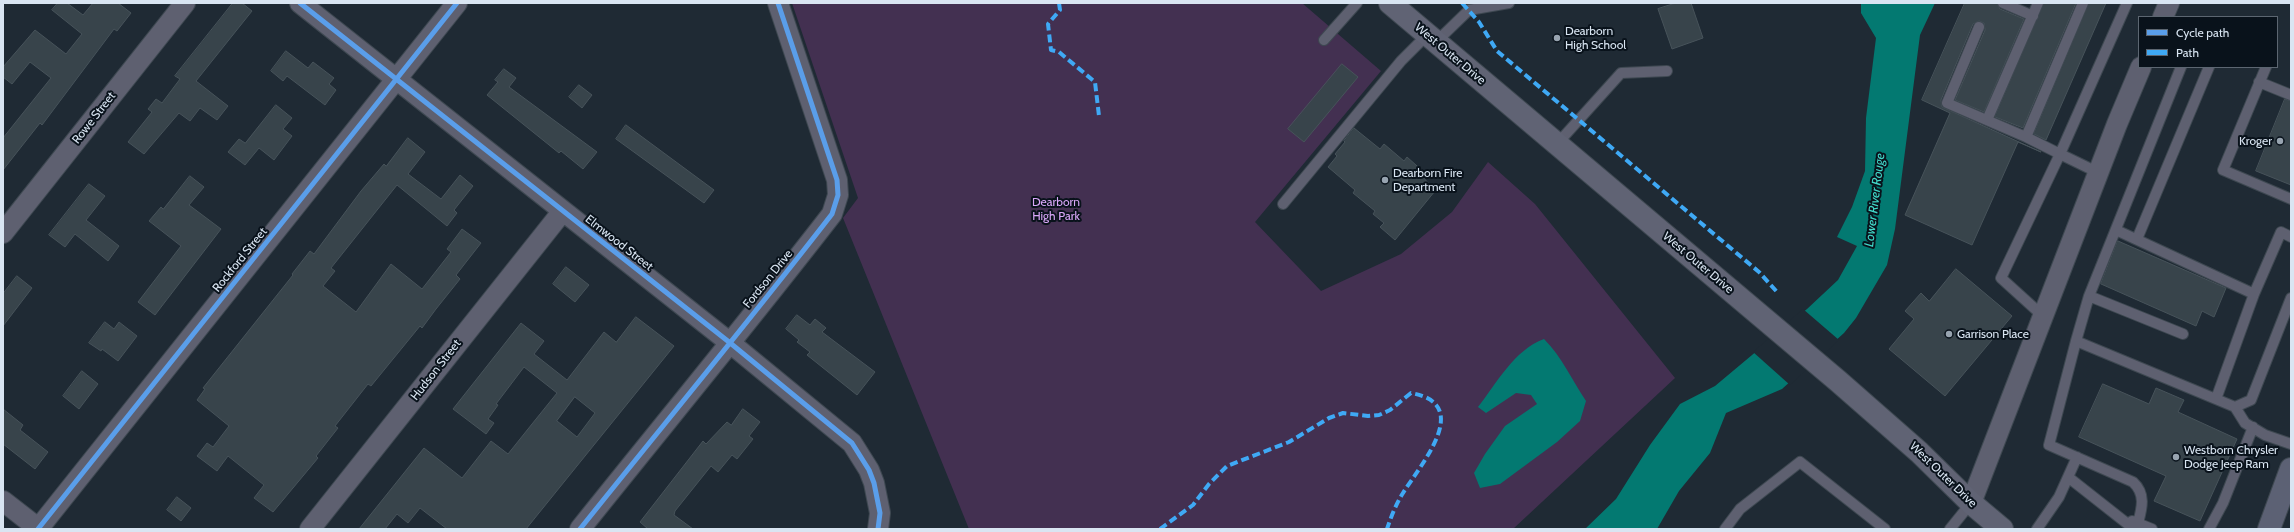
<!DOCTYPE html>
<style>
body{margin:0}
#map{position:relative;width:2294px;height:532px;overflow:hidden;background:#1f2a34;font-family:Cabin,sans-serif}
canvas{display:block}
.frame{position:absolute;inset:0;border:4px solid #d9e5f2;pointer-events:none}
.legend{position:absolute;left:2138px;top:16px;width:140px;height:52px;box-sizing:border-box;background:#09121b;border:1px solid #5c6671;margin:0;padding:5px 7px;list-style:none;font-size:12px;color:#d9e5f2}
.legend li{display:flex;align-items:center;gap:8px;height:20px}
.legend b{width:20px;border:1px solid #5c6671}
</style>
<div id="map">
<canvas width="2294" height="532"></canvas>
<div class="frame"></div>
<ul class="legend">
<li><b style="height:5px;background:#5a9eea"></b>Cycle path</li>
<li><b style="height:5px;background:#3fa9f5"></b>Path</li>
</ul>
</div>
<script>
const ctx = document.querySelector('canvas').getContext('2d');
ctx.lineJoin = 'round';
function fillPath(path, color) { ctx.fillStyle = color; ctx.fill(path, 'evenodd'); }
function stroke(path, color, width, dash) { ctx.strokeStyle = color; ctx.lineWidth = width; ctx.lineCap = dash ? 'butt' : 'round'; ctx.setLineDash(dash || []); ctx.stroke(path); }
function drawText(font, color, halo, rows, align = 'center') {
  ctx.font = font + ' Cabin,sans-serif'; ctx.lineWidth = 4; ctx.setLineDash([]); ctx.textBaseline = 'middle'; ctx.strokeStyle = halo; ctx.fillStyle = color; for (const [text, x, y, turn = 0] of rows) {
    ctx.save(); ctx.translate(x, y); ctx.rotate((+turn || 0) * Math.PI / 180); ctx.textAlign = isNaN(turn) ? turn : align; if (halo) ctx.strokeText(text, 0, 0); ctx.fillText(text, 0, 0); ctx.restore();
  }
}
fillPath(new Path2D(`
 M792 3H1302L1381 71 1255 222 1321 291 1401 254 1452 212 1488 162 1535 204 1675 378 1513 529H969L843 218 858 198Z`), '#433051');
fillPath(new Path2D(`
 M1861 3H1935L1920 35 1895 229 1887 265 1856 318 1844 333 1782 389 1726 413 1710 453 1679 491 1657 529H1585L1616 499 1650 445 1680 404 1715 386 1807 309 1838 280 1857 246 1837 237 1852 207 1865 171 1866 118 1876 38 1861 13Z
 M1544 339C1562 357 1572 380 1586 401L1580 421 1557 442 1500 484 1480 488 1474 473 1485 454 1505 426 1537 404 1531 395 1516 393 1486 413 1478 407C1497 383 1514 350 1544 339Z`), '#037971');
fillPath(new Path2D(`
 M1803 309 1839 340 1790 385 1753 352Z`), '#1f2a34');
const building = new Path2D(`
 M58 3H67L83 15 93 3H118L131 13 117 31 114 29 42 125 40 123 3 170V138L51 78 30 62 12 84 3 77V67L35 30 66 54 82 34 52 10Z
 M233 3H242L252 11 196 81 228 106 217 120 200 108 190 121 179 113 144 154 128 142 152 112 148 109 156 99 162 103 180 79 175 76Z
 M1676 3H1691L1703 38 1672 49 1658 9Z
 M1965 3H1997L2000 9 2024 19 1984 112 1955 100 1985 30 1984 23 1979 21 1973 24 1941 100 1942 107 2041 152 2018 142 1972 245 1905 215 1950 113 1922 100Z
 M2044 3H2076L2023 128 1995 117Z
 M2089 3H2106L2046 140 2034 134Z
 M286 51 308 68 313 62 334 78 329 84 336 90 325 105 287 76 283 81 271 71Z
 M1342 64 1358 77 1304 142 1288 129Z
 M504 69 516 78 509 87 597 152 583 169 561 151 559 153 487 95 498 82 495 80Z
 M579 85 592 95 582 108 569 97Z
 M2285 99 2291 101V185L2256 171Z
 M276 105 292 118 283 129 292 136 274 160 259 148 245 165 228 152 239 139 245 143Z
 M626 125 714 190 704 203 616 139Z
 M1354 128 1380 149 1384 144 1404 161 1407 157 1426 174 1423 177 1435 191 1395 240 1380 227 1384 223 1373 214 1375 211 1353 193 1355 190 1328 167 1337 156 1335 154 1345 142 1344 141Z
 M408 138 425 152 408 174 441 199 460 175 473 186 454 210 457 213 447 226 397 185 331 268 335 271 323 286 356 312 391 264 422 289 451 252 447 249 462 229 481 243 456 275 460 279 436 309 422 328 420 326 371 386 368 384 335 426 338 428 316 456 318 458 273 512 254 498 264 485 228 456 217 471 197 456 207 443 213 447 229 426 197 400 205 389 203 388 293 275 292 274 310 251 314 254 361 191 384 164 386 166Z
 M190 176 204 187 189 205 221 229 155 315 138 302 181 246 149 221 161 207 163 209Z
 M89 184 105 196 86 220 119 246 108 261 75 234 65 247 49 235Z
 M2118 241 2226 288 2214 317 2202 311 2196 326 2101 284Z
 M566 267 589 285 575 302 553 284Z
 M1956 269 2012 316 1945 396 1889 349 1914 319 1905 311 1921 293 1929 301Z
 M17 276 32 288 3 326V294Z
 M797 315 810 325 815 319 826 328 822 332 875 372 857 395 807 355 810 352 797 342 799 340 786 329Z
 M636 317 674 346 526 529H447L420 508 408 523 397 514 385 529H359L424 448 462 478 491 441 508 454 532 424 557 393 524 367 496 404 498 405 488 419 494 423 486 434 453 409 521 323 544 341 534 354 567 380 604 332 616 342ZM575 397 595 413 577 437 557 421Z
 M105 322 114 329 119 322 137 336 118 361 102 349 101 351 89 343Z
 M82 371 98 384 79 409 63 396Z
 M2103 384 2149 404 2156 388 2184 400 2178 412 2237 439 2200 521 2154 501 2166 476 2079 437Z
 M3 409 23 425 20 430 48 452 35 469 3 444Z
 M743 409 760 422 749 436 753 439 737 459 732 455 718 472 711 466 675 511 674 515 693 529H648L640 522 703 441 706 444 727 422 731 425Z
 M177 497 191 508 181 521 167 510Z`);
fillPath(building, '#38444b');
stroke(building, '#47535a', 1);
const lane = new Path2D(`
 M2003 3 2033 16
 M1979 27 1947 103 2026 137 2083 3
 M1324 40 1357 3
 M1436 42 1469 10 1509 3
 M2266 67 2223 170 2291 199
 M2259 82 2291 95
 M1987 120 2038 3
 M2026 137 2060 154 2127 3
 M1557 144 1621 73 1667 71
 M1283 204 1401 61 1427 35
 M2116 230 2254 294
 M2137 239 2209 67
 M2089 296 2183 334
 M2044 317 2001 278 2060 154 2099 173
 M2076 341 2089 296 2181 67
 M2216 399 2254 294 2281 232 2291 237
 M2235 407 2251 400 2291 298
 M2068 477 2134 529
 M2132 521 2152 529
 M2138 523C2142 508 2146 494 2133 482L2049 445 2076 341 2235 407 2245 423 2265 435 2291 444
 M1725 529 1740 509 1800 462 1885 529
 M1950 529 1971 503
 M2037 529 2059 497 2077 457
 M2209 529 2223 503 2253 427`);
const street = new Path2D(`
 M300 3 729 342 852 443 869 470 874 483 880 513 878 529
 M2163 17 2169 3
 M3 233 185 3
 M3 501 39 529
 M1971 503 2117 124 2141 67
 M38 529 457 3
 M310 529 562 212
 M580 529C664 424 750 320 832 214L838 195 837 180 778 3`);
const secondary = new Path2D(`
 M1390 3 1838 381 1919 452 1971 503 2002 529`);
const primary = new Path2D(`
 M2269 529 2291 469`);
stroke(lane, '#3e4851', 12);
stroke(street, '#3e4851', 22);
stroke(secondary, '#3e4851', 24);
stroke(primary, '#3e4851', 24);
stroke(lane, '#5e6070', 10);
stroke(street, '#5e6070', 20);
stroke(secondary, '#606374', 22);
stroke(primary, '#5c6174', 22);
stroke(new Path2D(`
 M1059 3 1060 10 1048 24 1051 50 1059 52 1095 82 1099 116
 M1462 3 1479 22 1497 51 1759 272 1778 293
 M1160 529 1193 505 1209 484 1227 466 1289 442 1329 418 1343 413 1368 416 1379 415 1390 410 1411 393C1474 404 1421 464 1403 493 1396 504 1391 517 1387 529`), '#3fa9f5', 4, [8, 4]);
stroke(new Path2D(`
 M300 3 729 342 852 443 869 470 874 483 880 513 878 529
 M38 529 457 3
 M580 529C664 424 750 320 832 214L838 195 837 180 778 3`), '#5a9eea', 5);
for (const [x, y, r, color] of [
 [1557,38,4,"#98a4b0"],
 [2280,141,4,"#98a4b0"],
 [1385,180,4,"#98a4b0"],
 [1949,334,4,"#98a4b0"],
 [2176,457,4,"#98a4b0"]
]) { const dot = new Path2D(); dot.arc(x, y, r, 0, 2 * Math.PI); ctx.fillStyle = color; ctx.fill(dot); stroke(dot, '#09121b', 1.5); }
drawText('12px', '#d9e5f2', '#09121b', [
 ["Dearborn",1565,31],
 ["High School",1565,45],
 ["Kroger",2272,141,"right"],
 ["Dearborn Fire",1393,173],
 ["Department",1393,187],
 ["Garrison Place",1957,334],
 ["Westborn Chrysler",2184,450],
 ["Dodge Jeep Ram",2184,464]
], 'left');
drawText('12px', '#d9e5f2', '#09121b', [
 ["West Outer Drive",1450,54,40],
 ["Rowe Street",94,118,-52],
 ["Elmwood Street",619,243,38],
 ["Rockford Street",240,260,-51],
 ["West Outer Drive",1698,263,40],
 ["Fordson Drive",768,279,-51],
 ["Hudson Street",436,370,-52],
 ["West Outer Drive",1943,475,44]
]);
drawText('12px', '#daa7f9', '#09121b', [
 ["Dearborn",1056,202],
 ["High Park",1056,216]
]);
drawText('italic 13px', '#42d8c9', '#09121b', [
 ["Lower River Rouge",1875,200,-83]
]);
</script>
